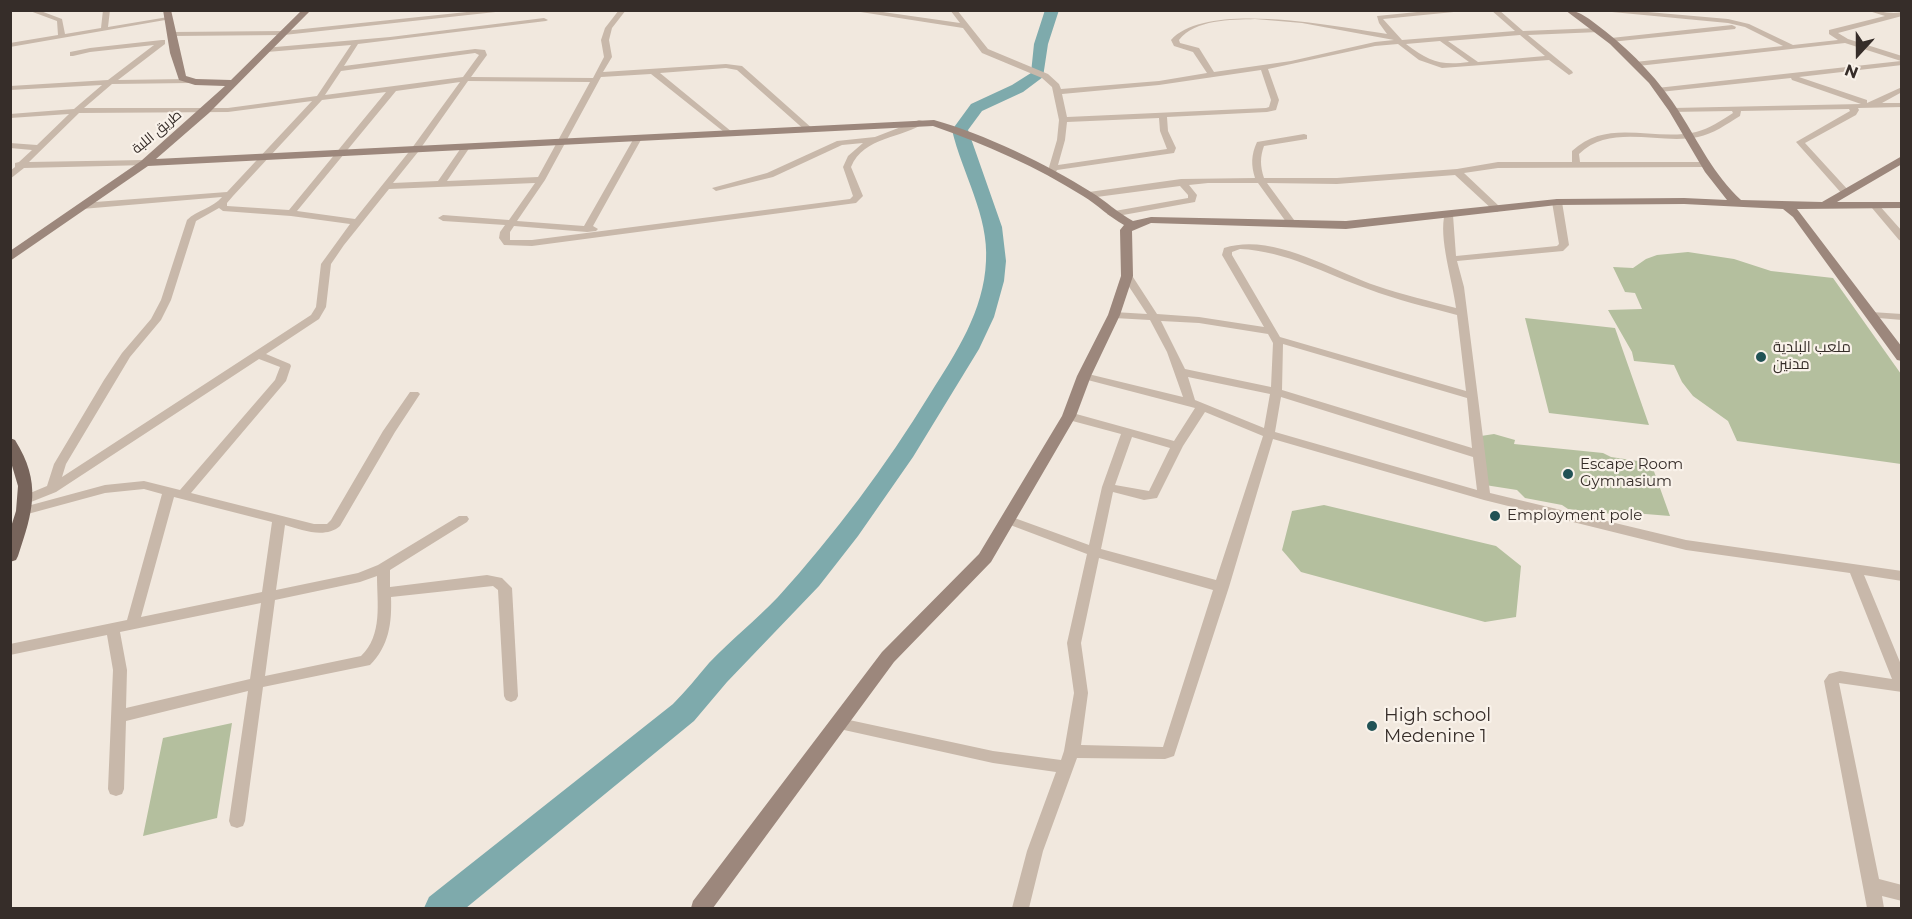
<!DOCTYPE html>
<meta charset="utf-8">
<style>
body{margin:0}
#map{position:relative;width:1912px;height:919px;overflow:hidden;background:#f1e8de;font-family:Montserrat,sans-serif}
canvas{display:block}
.frame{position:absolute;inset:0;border:12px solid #362d29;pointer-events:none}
.north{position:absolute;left:1828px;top:24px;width:60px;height:60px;-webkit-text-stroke:4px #f9f2ea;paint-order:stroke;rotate:201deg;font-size:16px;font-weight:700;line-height:24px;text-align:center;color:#362d29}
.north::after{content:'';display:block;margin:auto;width:21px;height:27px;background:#362d29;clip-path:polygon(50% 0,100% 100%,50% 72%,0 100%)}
</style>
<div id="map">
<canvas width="1912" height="919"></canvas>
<div class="frame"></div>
<div class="north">N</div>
</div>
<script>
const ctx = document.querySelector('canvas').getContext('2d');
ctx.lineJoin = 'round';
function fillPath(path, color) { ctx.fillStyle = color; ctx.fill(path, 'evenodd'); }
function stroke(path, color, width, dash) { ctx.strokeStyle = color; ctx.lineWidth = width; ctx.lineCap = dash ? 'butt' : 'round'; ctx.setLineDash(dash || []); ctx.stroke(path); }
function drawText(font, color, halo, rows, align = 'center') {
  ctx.font = font + ' Montserrat,Cairo,sans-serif'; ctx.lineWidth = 4.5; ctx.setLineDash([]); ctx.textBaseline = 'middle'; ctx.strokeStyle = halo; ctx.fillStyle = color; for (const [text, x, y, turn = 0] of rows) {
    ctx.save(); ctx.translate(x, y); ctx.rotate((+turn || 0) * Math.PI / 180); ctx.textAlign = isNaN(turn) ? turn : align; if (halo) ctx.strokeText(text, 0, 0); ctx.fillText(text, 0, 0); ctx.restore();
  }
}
fillPath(new Path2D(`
 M1688 252 1734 259 1771 271 1833 278 1901 374V464L1737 441 1728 421 1693 396 1682 382 1674 365 1634 361 1632 352 1608 310 1642 309 1635 293 1625 292 1613 267 1633 268 1646 259 1657 255Z
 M1525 318 1615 328 1649 425 1549 413Z
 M1494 434 1515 440 1514 444 1603 453 1611 457 1651 463 1670 516 1621 512 1622 515 1568 509 1562 505 1525 498 1517 490 1485 485 1481 436Z
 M1324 505 1496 546 1521 566 1516 617 1485 622 1301 572 1282 550 1292 511Z
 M232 723 217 818 143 836 163 738Z`), '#b4bf9e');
fillPath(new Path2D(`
 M1045 10H1059L1048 44 1043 77 1023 92 982 111 968 130 1002 227 1006 261 1004 281 994 317 979 349 913 457 858 536 819 586 727 682 694 721 466 908H424L429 897 673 704C686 691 697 677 709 663 731 640 756 620 778 597 835 534 886 466 930 394 956 353 984 311 986 261 989 216 962 173 952 130L971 104 1012 85 1031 73 1034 44Z`), '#7eaaac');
fillPath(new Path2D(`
 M38 10 62 19 65 34 101 28 103 10H110L108 27 168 17 171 19 10 47V43L58 35 57 21 30 11Z
 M486 10H514L284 35 172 36 168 34 172 32 284 31Z
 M619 10H626L612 28 609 40 612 57 603 72 726 64 742 66 814 130 807 132 737 70 726 68 660 73 732 132 733 134 729 136 651 74 601 77 545 180 517 221 584 226 634 138 641 136 642 138 593 226 598 229 596 231 587 232 514 226 510 232V240H532L850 199 853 196 843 167 848 156 863 143 842 145 773 177 716 191 712 188 767 173 837 141 875 137 919 120 926 122C902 139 864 136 851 167L863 196 856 203 532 246 504 245 499 238 500 232 505 225 443 221 438 218 443 215 509 220 535 183 389 189 344 245 331 264 326 307 319 319 266 354 290 364 291 366 286 381 191 493 314 524H327L331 520 383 431 410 392H418L420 394 395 432 340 526C325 539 302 530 285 525L276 590 358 573 378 565 459 516H467L469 519 467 522 390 570V587L487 575 502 578 512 588 518 696 516 700 511 702 506 700 504 696 498 590 493 586 391 597C392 623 389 646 370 665L263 687 245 821 243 826 237 828 231 826 229 821 248 691 126 721 124 789 122 794 116 796 110 794 108 789 113 670 107 635 10 655V644L127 620 162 494 144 489 105 493 24 515 18 511 20 508 105 485 144 481 180 490 275 380 280 367 259 359 56 492 31 502H23L21 499 23 496 47 486 54 464 104 380 122 353 151 319 161 300 187 220C197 210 213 208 222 197L82 209 77 206 82 203 227 192 312 101 228 112 79 113 29 162 145 160 149 163 148 165 24 168 10 179V171L15 167V163L19 162 32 150 10 148V143L37 145 69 114 10 118V114L74 109 102 85 10 90V86L108 80 154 45 90 52 73 56H70V52L90 48 162 40H165V44L118 80 187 79 191 81 190 83 112 84 84 108H228L317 96 351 45 267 52 263 50 264 48 390 37 544 18 548 20 546 21 358 44 344 66 475 49 485 50 487 55 471 77 593 78 604 57 601 40 605 28ZM475 53 479 55 463 77 325 95 341 71ZM468 81 590 82 538 177 447 181 470 147 466 144 463 145 438 181 393 183 418 152ZM460 82 412 148 355 219 297 211 396 91ZM386 92 289 210 227 206V203L233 196 322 100ZM219 208 223 211 291 216 350 224 321 264 316 307 311 315 62 477 66 464 130 357 161 320 171 300 196 221ZM174 497 272 522 262 592 141 617ZM377 576C377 603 383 635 361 656L265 676 275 600 360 582ZM261 603 250 679 126 708 127 670 120 632Z
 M848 10H869L960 23 950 10H957L988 49 1048 74 1059 84 1061 89 1159 81 1207 73 1193 52 1174 46 1171 40C1207 0 1337 27 1387 34L1379 23 1377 16 1437 10H1474L1383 19 1402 40 1515 31 1491 10H1499L1523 31 1599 28 1603 30 1599 32 1528 35 1572 71 1573 73 1569 75 1549 60 1442 68 1419 60 1398 44 1375 46 1268 69 1279 100 1276 110 1267 112 1167 117 1168 131 1176 148 1174 153 1057 170 1054 176 1051 177 1047 174 1057 140 1059 120 1052 87 1042 78 982 53 963 28ZM1255 19 1302 23 1394 40 1375 42 1291 61 1214 72 1199 48 1180 43 1179 40C1196 19 1230 20 1255 19ZM1520 35 1545 56 1478 62 1448 41ZM1440 41 1469 62C1440 66 1429 61 1406 44ZM1261 70 1271 100 1269 107 1266 108 1067 117 1062 94 1159 85ZM1159 118 1160 131 1167 149 1058 165 1065 140 1067 122Z
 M1591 10H1625L1728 19 1749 24 1793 45 1838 40 1829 34V30L1885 16 1866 10C1878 10 1890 15 1902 12V16L1838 33 1848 39 1902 56V65L1799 77 1867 100V103L1902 87V92L1882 103H1902V107L1858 108 1859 110 1856 115 1805 143 1849 191V195H1843L1796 142 1850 111 1849 109 1741 111 1740 116C1727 124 1713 134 1698 137 1659 145 1611 123 1579 154L1580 162H1707L1708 164 1704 167 1498 168 1464 173 1500 207 1502 209 1497 212 1494 211 1455 175 1337 184 1267 183 1297 224 1292 227 1289 226 1258 183H1208L1189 185 1197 195 1195 202 1112 217 1107 214 1109 212 1188 198V195L1180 186 1089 198 1085 195 1089 192 1181 179 1255 178C1251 165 1251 155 1257 142L1304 134 1307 135V139L1264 146C1260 157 1260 166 1264 178H1337L1457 169 1498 162H1572V151C1608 117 1653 142 1696 132 1709 129 1722 120 1733 113L1732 111 1670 112 1669 110 1673 108 1861 104 1792 80 1791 78 1660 92H1657V88L1901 61 1845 43 1638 66 1634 64 1635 62 1783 46 1745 27 1728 23Z
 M1732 25 1736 27 1735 29 1611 42 1607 40 1611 38Z
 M1557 199 1562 202 1569 245 1563 251 1457 261 1464 287 1490 493 1686 540 1902 571V581L1864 575 1902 667V692L1839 683 1879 879 1902 885V901L1882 896 1884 908H1867L1824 681 1829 674 1840 671 1892 679 1850 573 1686 550 1484 500 1273 439 1229 587 1174 756 1165 759 1077 758 1043 851 1029 908H1012L1027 851 1056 772 993 763 835 728 832 724 835 720 840 718 993 751 1061 760 1064 751 1074 693 1067 643 1087 554 1005 523 1003 520 1009 516 1089 545 1102 487 1121 434 1065 419 1063 416 1065 413 1069 412 1174 441 1195 408 1080 378 1078 376 1084 373 1183 397 1167 352 1150 320 1114 318 1109 315 1114 312 1147 314 1122 276 1123 274H1131L1157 314 1199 317 1264 327 1222 255 1224 248C1272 232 1331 270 1377 286 1403 295 1430 301 1456 308 1453 282 1438 237 1445 213L1448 212 1453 215 1456 256 1557 246 1559 244 1552 202ZM1240 249C1286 251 1326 274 1368 289 1397 300 1427 307 1457 315L1466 391 1280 337 1232 255V252ZM1161 321 1199 323 1268 334 1273 343 1271 387 1185 369ZM1283 344 1467 398 1472 448 1282 390ZM1188 377 1270 394 1264 428 1195 400ZM1281 397 1473 457 1477 490 1275 432ZM1205 412 1263 436 1216 580 1101 549 1113 492 1144 500 1157 498 1183 446ZM1132 437 1170 448 1149 491 1115 485ZM1099 558 1213 590 1163 747 1081 745 1088 693 1081 643Z
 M1875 203 1878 204 1902 231V241L1899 240 1872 208 1870 206Z
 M1871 312 1902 314V320L1867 317 1866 315 1867 313Z`), '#c8b8aa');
fillPath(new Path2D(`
 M163 10H171L186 76 196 79 231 80 302 10H311L209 113 156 159 934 120C982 133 1049 165 1091 192 1106 201 1118 213 1133 221L1151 217 1346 221 1557 199 1684 198 1727 200 1705 172 1669 111 1649 83 1610 44 1565 10C1581 10 1593 22 1605 31 1634 54 1660 81 1680 113 1699 143 1714 175 1741 200L1822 202 1902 156V164L1837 202H1902V208L1797 209 1902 347V361L1897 360 1793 217 1783 209 1684 204 1557 205 1346 229 1151 223 1132 231 1133 276 1120 315 1091 376 1076 416 991 562 894 662 713 908H691L693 901 882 652 979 554 1062 416 1077 376 1108 315 1121 276 1120 230 1124 225C1109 217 1098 205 1083 196 1037 167 985 144 933 126L148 166 10 261V251L141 161 225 86 195 85 179 80 170 53Z`), '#9c877c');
fillPath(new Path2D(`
 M10 438 15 440C42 483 33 511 18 556L16 560 10 562V530L16 511 18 486 10 459Z`), '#77645b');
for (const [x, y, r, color] of [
 [1761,357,6,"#215255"],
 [1568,474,6,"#215255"],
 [1495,516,6,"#215255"],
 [1372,726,6,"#215255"]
]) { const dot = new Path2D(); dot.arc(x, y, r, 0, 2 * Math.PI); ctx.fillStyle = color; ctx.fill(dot); stroke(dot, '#f9f2ea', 2); }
drawText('14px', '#362d29', '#f9f2ea', [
 ["طريق اللبة",157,132,-40]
]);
drawText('15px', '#362d29', '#f9f2ea', [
 ["ملعب البلدية",1773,348],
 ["مدنين",1773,365],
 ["Escape Room",1580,465],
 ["Gymnasium",1580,482],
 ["Employment pole",1507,516]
], 'left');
drawText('18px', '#362d29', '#f9f2ea', [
 ["High school",1384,716],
 ["Medenine 1",1384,737]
], 'left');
</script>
